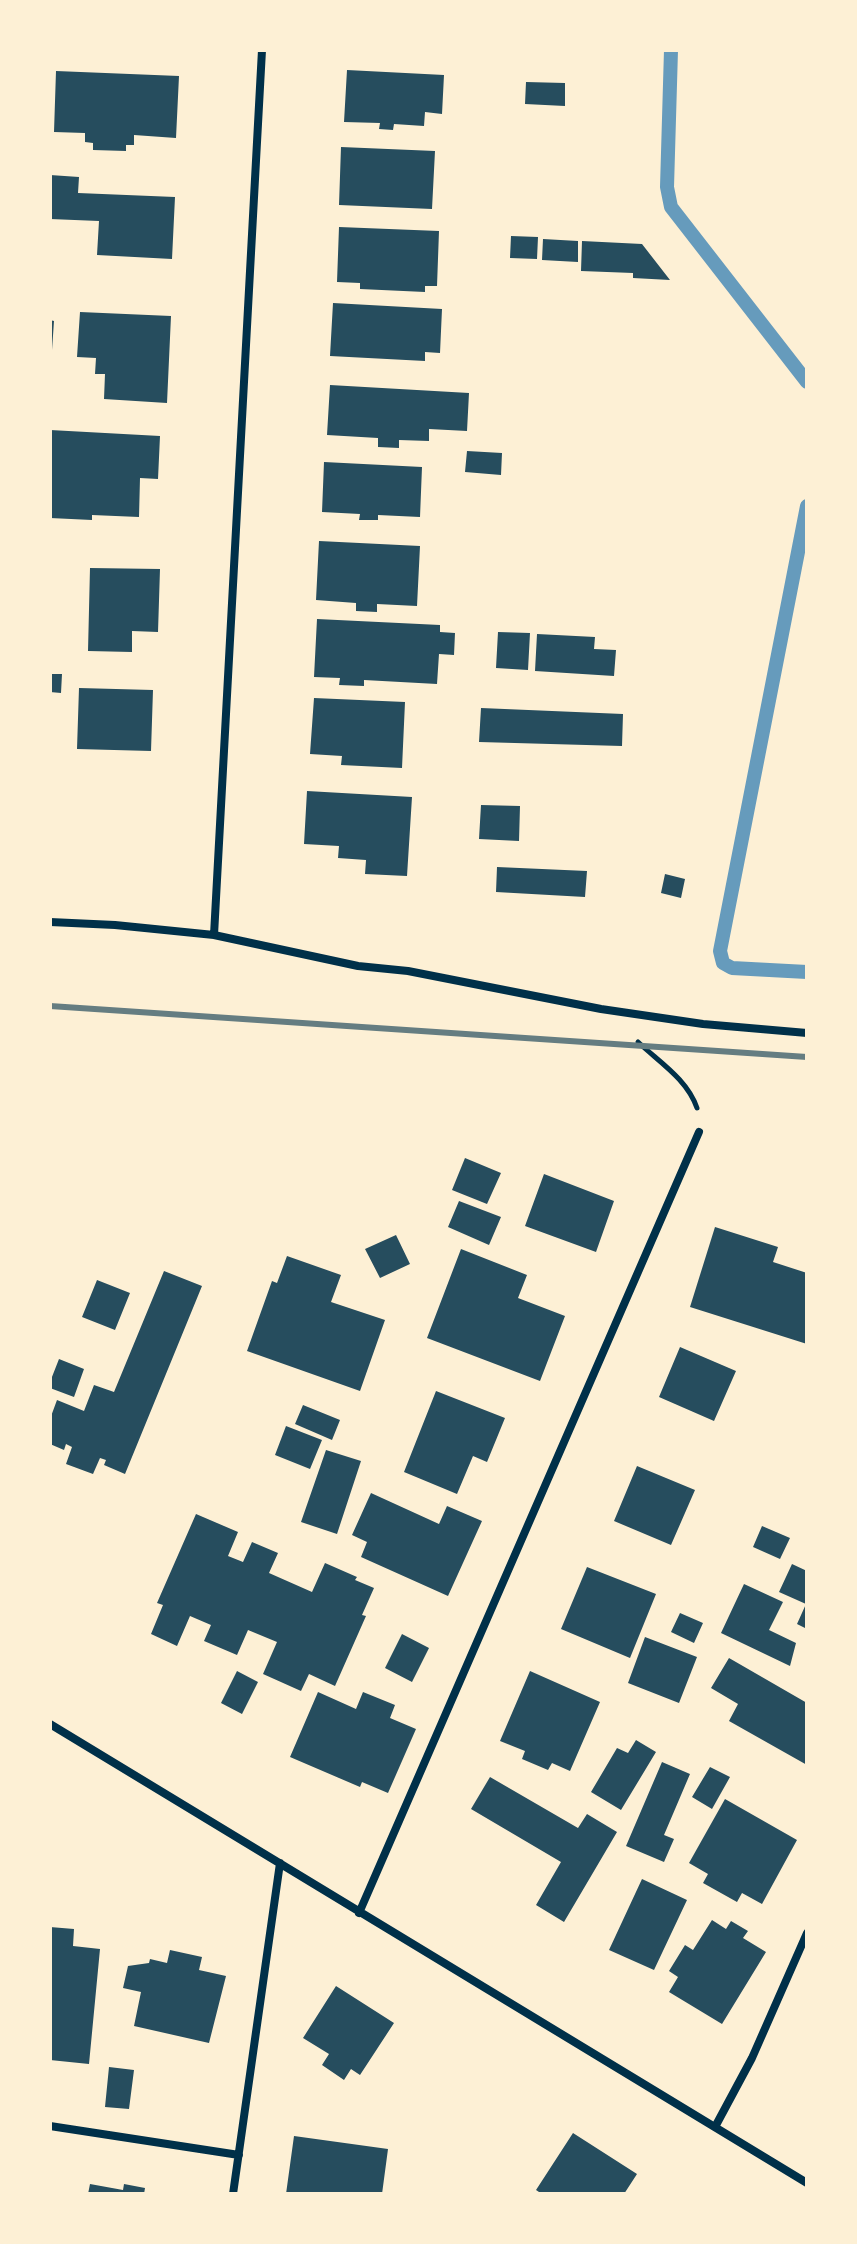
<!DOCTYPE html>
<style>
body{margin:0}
#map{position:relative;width:857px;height:2244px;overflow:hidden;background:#fdf0d5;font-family:Inter,sans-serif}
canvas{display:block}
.frame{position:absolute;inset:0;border:52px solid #fdf0d5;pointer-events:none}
</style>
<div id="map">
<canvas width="857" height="2244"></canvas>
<div class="frame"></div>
</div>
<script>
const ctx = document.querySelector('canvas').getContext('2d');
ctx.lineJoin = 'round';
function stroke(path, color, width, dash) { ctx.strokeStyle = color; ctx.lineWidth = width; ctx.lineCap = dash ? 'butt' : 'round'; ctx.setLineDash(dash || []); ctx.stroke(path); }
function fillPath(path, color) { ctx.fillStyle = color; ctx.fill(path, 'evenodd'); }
stroke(new Path2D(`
 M671 50 667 187 671 207 807 382
 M807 506 720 951 723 963 732 968 807 972`), '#669bbc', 14);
fillPath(new Path2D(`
 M347 70 444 75 442 114 425 112 424 126 394 124 393 130 379 129 380 123 344 122Z
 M56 71 179 76 176 138 134 135V145H126V151L93 150V143L85 142V133L54 132Z
 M526 82 565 83V106L525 104Z
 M341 147 435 151 432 209 339 205Z
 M50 175 79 177 78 193 175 197 172 259 97 255 99 221 50 219Z
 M339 227 439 231 437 286H425V292L360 289V283L337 282Z
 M511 236 538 237 537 259 510 258Z
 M543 239 578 241V262L542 260Z
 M582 241 642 244 670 280 633 278V273L581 271Z
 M333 303 442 309 440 353 425 352V361L330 356Z
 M80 312 171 316 167 403 104 399 105 374H95L96 358 77 357Z
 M50 320 54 321 52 350H50Z
 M330 385 469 393 467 431 429 429V441L399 440V448L378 447V438L327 435Z
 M50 430 160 436 158 479 140 478 139 517 92 515V520L50 518Z
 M467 451 502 453 501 475 465 472Z
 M324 462 422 467 420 517 378 515V520H359L360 514 322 512Z
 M319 541 420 546 417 606 377 604V612L356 611V603L316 600Z
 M90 568 160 569 158 632 132 631V652L88 651Z
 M317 619 440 625V632L455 633 454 655 439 654 437 684 364 680V686L339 685 340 678 314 677Z
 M498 632 530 633 528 670 496 668Z
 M537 634 595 637 594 649 616 650 614 676 535 671Z
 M50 674H62L61 693 50 692Z
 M79 688 153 690 151 751 77 749Z
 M314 698 405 702 402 768 341 765 342 756 310 754Z
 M481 708 623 714 622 746 479 742Z
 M307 791 412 797 407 876 365 874 366 860 338 858 339 846 304 844Z
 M481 805 520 806 519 841 479 839Z
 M497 867 587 871 585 897 496 892Z
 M665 874 685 879 681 898 661 893Z
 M465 1158 501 1173 487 1204 452 1190Z
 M544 1174 614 1201 596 1252 525 1226Z
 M459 1201 501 1217 489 1245 448 1227Z
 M715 1227 778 1247 773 1262 807 1273V1344L690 1307Z
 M396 1235 410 1264 380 1278 365 1249Z
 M461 1249 527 1275 518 1298 565 1316 540 1381 427 1338Z
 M287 1256 341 1275 331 1302 385 1320 360 1391 247 1351 272 1281 277 1283Z
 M164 1271 202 1286 125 1474 104 1465 106 1460 100 1458 93 1474 66 1464 72 1447 66 1444 64 1450 50 1444V1419L57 1400 84 1411 94 1385 114 1392Z
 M97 1280 130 1293 115 1330 82 1317Z
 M680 1347 736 1371 714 1421 659 1397Z
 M59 1359 84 1369 74 1397 50 1388V1382Z
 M436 1391 505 1418 487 1462 473 1456 457 1494 404 1472Z
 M303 1405 340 1420 332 1440 295 1424Z
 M286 1426 322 1440 310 1469 275 1455Z
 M326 1450 361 1461 337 1534 301 1522Z
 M637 1466 695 1490 671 1545 614 1521Z
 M371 1493 439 1524 447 1506 482 1521 448 1596 361 1557 367 1542 352 1535Z
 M196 1514 238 1532 228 1556 243 1562 252 1542 278 1553 269 1573 312 1592 325 1563 357 1577 355 1580 374 1588 362 1615 366 1616 335 1686 309 1674 301 1691 263 1674 277 1642 248 1630 237 1655 204 1641 211 1625 190 1616 177 1646 151 1634 163 1605 157 1603Z
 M762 1526 790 1538 780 1559 753 1547Z
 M792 1564 807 1571V1629L797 1624 806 1604 779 1592Z
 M587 1567 656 1594 630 1658 561 1629Z
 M744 1584 783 1602 769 1630 796 1643 790 1666 721 1633Z
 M680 1613 703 1623 694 1643 671 1632Z
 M402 1634 429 1648 412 1682 385 1668Z
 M645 1637 697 1657 679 1703 628 1683Z
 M729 1658 807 1703V1765L729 1721 738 1704 711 1688Z
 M237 1671 258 1682 242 1714 221 1703Z
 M530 1671 600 1702 570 1771 552 1763 548 1770 522 1759 525 1751 500 1741Z
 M318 1692 356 1709 363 1692 395 1705 390 1718 416 1729 388 1793 362 1782 360 1787 290 1757Z
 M636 1740 656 1752 621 1810 591 1792 617 1748 628 1753Z
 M662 1762 690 1774 664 1835 674 1839 664 1862 626 1846Z
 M710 1767 730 1777 712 1809 692 1797Z
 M490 1777 578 1828 587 1814 617 1832 564 1922 536 1905 561 1862 471 1809Z
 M725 1799 797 1840 762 1904 742 1893 737 1902 703 1883 708 1874 689 1863Z
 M642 1879 687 1900 654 1970 609 1950Z
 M712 1920 726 1929 731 1921 748 1931 743 1938 766 1952 722 2024 669 1992 678 1977 669 1971 685 1945 693 1950Z
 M50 1927 74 1929 73 1946 100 1949 89 2064 50 2060Z
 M170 1950 202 1957 199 1970 226 1976 209 2043 134 2026 141 1992 123 1988 128 1966 149 1963 150 1959 167 1963Z
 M336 1986 394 2023 360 2075 351 2069 344 2080 322 2065 329 2054 303 2038Z
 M109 2067 134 2070 129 2109 105 2107Z
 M573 2133 637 2174 624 2194H542L536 2190Z
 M294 2136 388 2149 382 2194H286Z
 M90 2184 123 2190 124 2184 145 2188 144 2194H88Z`), '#264d5e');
stroke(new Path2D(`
 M638 1042C659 1062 687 1079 697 1108`), '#003049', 5);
stroke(new Path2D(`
 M50 922 115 925 214 935 358 966 408 971 601 1009 703 1024 807 1033
 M214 935 262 50
 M50 1724 807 2183
 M359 1913 699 1132
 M50 2126 239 2155
 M715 2127 752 2058 807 1933
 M233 2194 280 1863`), '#003049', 8);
stroke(new Path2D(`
 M50 1006 807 1057`), '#657d81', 6);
</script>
